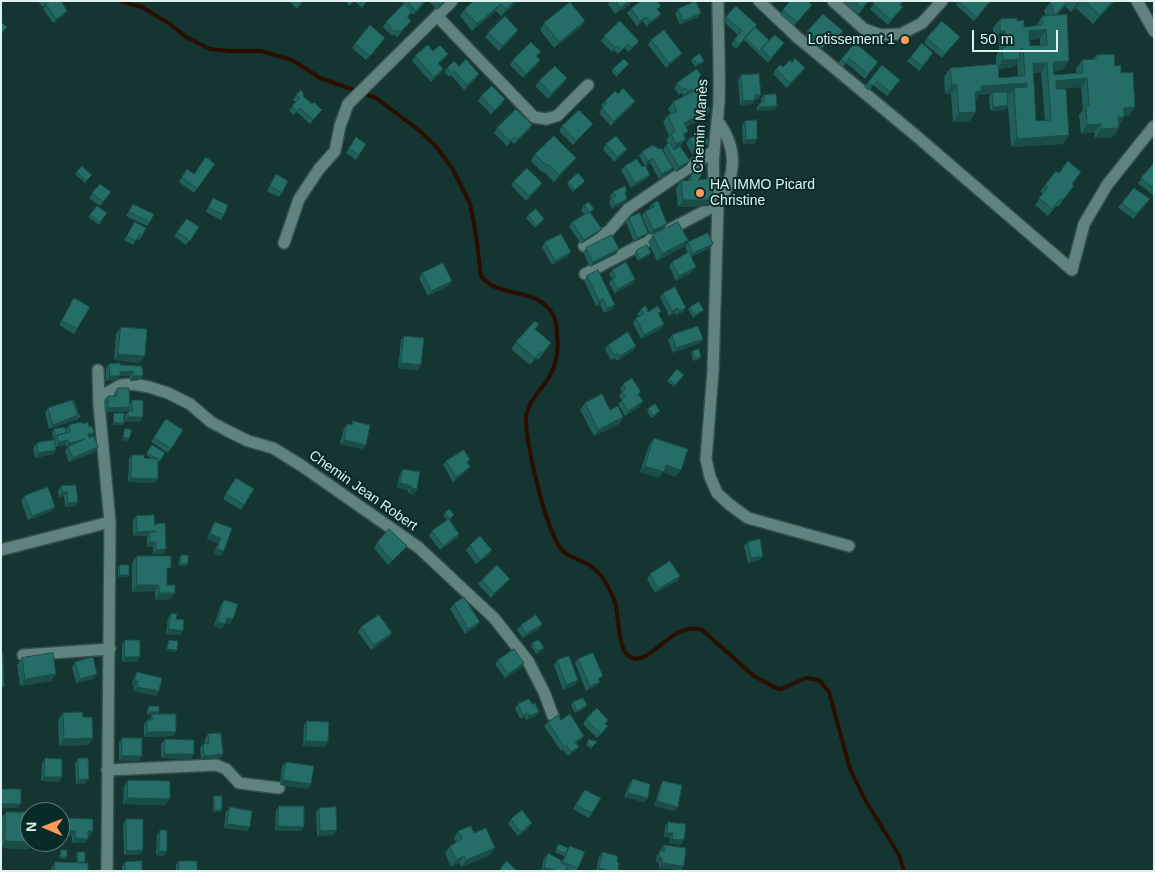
<!DOCTYPE html>
<meta charset="utf-8">
<style>
body{margin:0}
#map{position:relative;width:1155px;height:872px;overflow:hidden;background:#143532;font-family:Arial,sans-serif}
canvas{display:block}
.frame{position:absolute;inset:0;border:2px solid #dff2ef;pointer-events:none}
.north{position:absolute;left:20px;top:802px;width:50px;height:50px;box-sizing:border-box;background:#082a28;border:1px solid #5e7a78;border-radius:50%;rotate:271deg;font-size:14px;font-weight:700;line-height:20px;text-align:center;color:#dff2ef}
.north::after{content:'';display:block;margin:auto;width:18px;height:22px;background:#ff9b5a;clip-path:polygon(50% 0,100% 100%,50% 72%,0 100%)}
.scale{position:absolute;left:972px;top:30px;width:86px;height:22px;box-sizing:border-box;border:2px solid #dff2ef;border-top:0;padding-left:6px;font-size:15px;line-height:18px;white-space:nowrap;color:#dff2ef;-webkit-text-stroke:4px #082a28;paint-order:stroke}
</style>
<div id="map">
<canvas width="1155" height="872"></canvas>
<div class="frame"></div>
<div class="north">N</div>
<div class="scale">50 m</div>
</div>
<script>
const ctx = document.querySelector('canvas').getContext('2d');
ctx.lineJoin = 'round';
function stroke(path, color, width, dash) { ctx.strokeStyle = color; ctx.lineWidth = width; ctx.lineCap = dash ? 'butt' : 'round'; ctx.setLineDash(dash || []); ctx.stroke(path); }
function fillPath(path, color) { ctx.fillStyle = color; ctx.fill(path, 'evenodd'); }
function drawText(font, color, halo, rows, align = 'center') {
  ctx.font = font + ' Arial,sans-serif'; ctx.lineWidth = 4; ctx.setLineDash([]); ctx.textBaseline = 'middle'; ctx.strokeStyle = halo; ctx.fillStyle = color; for (const [text, x, y, turn = 0] of rows) {
    ctx.save(); ctx.translate(x, y); ctx.rotate((+turn || 0) * Math.PI / 180); ctx.textAlign = isNaN(turn) ? turn : align; if (halo) ctx.strokeText(text, 0, 0); ctx.fillText(text, 0, 0); ctx.restore();
  }
}
stroke(new Path2D(`
 M120 1 142 7 170 24 186 37 210 49 229 51H261L292 60 320 78 376 98 416 128 435 145 452 168 470 203 476 235 481 276C499 300 539 285 554 317 557 322 557 330 557 335 559 350 556 366 548 379 540 391 527 403 526 418 525 442 547 537 564 552 570 557 580 560 587 564 601 571 608 586 614 599 620 614 616 652 632 658 652 665 672 620 702 630L754 676 774 687 781 689 806 678 819 680 829 692 850 769 864 798 899 855 904 871`), '#2a0f00', 4);
const minor = new Path2D(`
 M718 1C718 34 720 68 719 101 717 136 708 168 718 204L713 371 706 459 710 477 717 493 729 504 748 518 849 546
 M759 1 797 37 914 134 1072 270 1084 224 1107 185 1154 126
 M833 1 864 29 881 35 901 34 922 23 942 1
 M1137 1 1154 31
 M437 16 534 117 546 119 557 116 588 85
 M284 243 299 199 319 169 335 151 340 126 348 104 452 1
 M584 246 609 231 628 209 712 152
 M585 274 718 204C737 174 738 148 717 120
 M98 370 99 405 110 522 107 871
 M99 405 108 392 121 385 133 384 149 387 168 393 190 404 211 422 226 430 248 441 273 448 302 466 418 547 494 618 528 661 544 692 553 716
 M1 550 110 522
 M23 655 110 649
 M107 770 216 765 226 769 239 783 279 788`);
stroke(minor, '#364f4c', 14);
stroke(minor, '#61837f', 11);
fillPath(new Path2D(`
 M38 1H61L64 15 53 23 43 9 46 5 42 7Z
 M289 1H303L297 9Z
 M345 1H354L350 6Z
 M354 1H367L362 8Z
 M404 1H426L413 15 411 13 408 17V25L397 37 394 34 392 36 383 27 386 22 403 5 402 4Z
 M429 1H446L437 10Z
 M474 1H517L515 4 501 16 496 11 472 31 460 16 464 10Z
 M610 1H632L629 5 615 14 608 4Z
 M767 1H775L771 5Z
 M843 1H869L858 15Z
 M876 1H903L901 5 903 7 888 25 870 9Z
 M958 1H991L974 21 956 5Z
 M1051 1H1115L1093 24 1076 8 1071 12 1065 6 1057 15 1063 70 1054 71V75L1076 73V69L1082 60 1093 59 1096 55 1115 66 1121 73 1129 116H1124L1119 125V128L1113 137 1095 138 1094 132 1081 134 1079 115 1083 110 1081 87 1056 89 1069 135 1063 144 1011 147 1008 106 1005 110 990 111 989 97 991 94 979 95 976 100 970 121 953 122 951 94H945L944 77 950 68 996 65V56L999 51V40H994L993 28 1000 19 1017 21 1024 27 1036 26 1042 16H1046L1044 11ZM1040 39V45L1030 46 1029 40ZM1017 62 1018 76 999 78 998 69 1014 67ZM1041 72 1045 121H1036L1033 73Z
 M812 5 794 26 780 14 783 10Z
 M631 9 658 10 661 14 658 18 646 27 643 21 637 26 627 13Z
 M678 9 698 17 680 25 675 14Z
 M726 17 755 27 769 40 784 43 768 63 744 40 736 49 731 44 738 35 723 21Z
 M585 21 580 28 554 48 540 30 544 23Z
 M518 30 515 35 499 51 485 37 488 33Z
 M808 31 840 36 831 47 827 43 821 50 805 36Z
 M604 36 639 41 636 45 628 52 625 48 618 54 614 50 612 52 601 41Z
 M960 37 942 58 924 43 927 38Z
 M651 40 682 53 679 57 666 68 648 45Z
 M382 42 366 60 352 48 355 44Z
 M855 43 878 62 865 79 846 63 843 67 838 63Z
 M433 51 448 54 445 58 438 64 443 69 440 74 431 82 412 61 415 56Z
 M537 57 540 60 537 65 523 78 510 65 513 60Z
 M911 57 930 58 919 71 907 61Z
 M693 58 704 61 703 63 695 67 691 60Z
 M882 65 896 85 887 96 873 85 869 91 864 87Z
 M459 66 476 78 464 90 451 75 449 77 444 72 447 68Z
 M627 66 616 77 612 72 613 69Z
 M783 67 802 72 787 88 773 74 776 69Z
 M741 75 761 95 758 99H755L752 104 740 105 738 80Z
 M699 78 702 90 700 91 710 110 705 117 686 127 688 131 684 136 681 146 674 149 686 166 676 172 663 150 666 145 668 144 666 140 669 136 663 122 668 115 671 114 668 109 673 102 689 94V93L684 96 682 93 679 95 674 88 677 83Z
 M539 81 564 83 548 99 535 86Z
 M618 94 635 101 632 105 611 126 599 113 603 107 601 105 605 101Z
 M296 95 303 96 312 104 322 110 310 124 297 112 294 115 289 111 296 102 293 100Z
 M764 95 777 106 774 110 757 111V107L760 103H761V99Z
 M481 96 505 99 502 104 491 114 478 101Z
 M745 121 757 139 754 144H743L742 125Z
 M593 124 589 128 573 145 559 131 562 126Z
 M532 125 529 130 514 144 511 141 507 146 494 133 497 128Z
 M356 137 366 144 356 160 346 153Z
 M689 139 705 148 692 154 686 143Z
 M606 144 624 154 614 162 603 149Z
 M653 145 670 173 659 179 650 163 645 166 650 175 647 179 631 188 621 170 625 166 642 167 645 166 639 156 642 152Z
 M535 154 571 164 554 182 543 171 542 172 531 161Z
 M1154 163V196L1138 183Z
 M215 164 194 193 179 182 187 169 194 174Z
 M82 166 90 177 85 183 75 174Z
 M696 168 698 180 709 206 678 207 676 188 681 181H687Z
 M1059 173 1077 178 1072 184 1069 192 1058 207 1056 206 1048 216 1035 205 1043 194 1040 192 1045 185Z
 M276 174 282 193 279 197 267 191Z
 M514 181 542 183 539 188 526 201 511 185Z
 M585 181 573 192 567 184 568 182Z
 M100 184 111 192 100 206 89 198Z
 M613 192 625 193 624 203 612 209 609 202 611 198 610 196Z
 M213 198 224 215 221 220 206 212 210 203Z
 M653 203 664 229 650 235 642 216 645 211 650 209 649 208Z
 M1122 203H1147L1133 219 1118 207Z
 M133 204 150 222 147 226 126 216Z
 M584 205 591 213 602 229 598 233 581 244 569 226 572 222 584 214 581 210Z
 M97 206 107 213 99 225 88 217Z
 M528 215 543 221 535 228 526 218Z
 M629 218 648 233 645 237 634 242 626 222Z
 M187 219 199 227 186 245 174 236Z
 M135 222 142 236 139 240 137 239 133 245 124 240Z
 M653 235 688 240 683 247 657 261 648 242Z
 M545 242 571 252 567 257 552 265 542 247Z
 M688 242 710 248 691 257 696 267 693 271 676 281 669 266 672 262 688 253 685 247Z
 M586 248 619 249 616 254 590 267 583 252Z
 M636 251 650 255 638 261 634 254Z
 M612 270 635 279 632 284 615 293 609 283 612 279 609 274Z
 M422 273 449 285 428 296 419 278Z
 M587 276 615 305 612 309 604 313 600 304 596 306 584 280Z
 M663 293 686 308 683 312 676 315 675 313 669 316 660 297Z
 M74 298 77 329 74 334 59 325Z
 M690 307 704 310 702 312 693 318 688 309Z
 M641 309 659 315 664 324 661 329 641 339 633 323 636 318 639 317 637 314Z
 M539 324 535 329 546 350 538 360 536 358 530 365 511 349 516 342Z
 M121 327 140 363 114 360 116 334Z
 M672 335 703 339 700 343 673 353 668 340Z
 M404 336 418 370 398 368 401 340Z
 M608 345 636 346 633 351 617 361 615 358 611 360 605 349Z
 M692 351 701 357 699 359 693 361 691 353Z
 M109 364 120 365 143 376 139 380 130 381V376H120L117 380 106 381V368Z
 M677 369 684 375 674 387 667 381Z
 M623 384 639 395 643 401 640 406 625 416 618 404 622 400 619 396 622 392 620 389Z
 M118 388 130 403 132 400 143 417 140 422H125V415L129 411V409L126 412H105L104 400 108 396H114V393Z
 M585 403 610 410 623 417 619 424 594 436 580 410Z
 M48 408 78 419 49 429 45 413Z
 M648 409 658 414 651 418 647 411Z
 M114 413 124 423 122 425H113V415Z
 M166 419 183 430 168 453 151 442Z
 M353 421 366 445 362 449 340 444 344 428 347 424 351 425Z
 M82 424 89 427 94 433 91 438 98 447 95 452 69 462 65 451 68 447H66L65 445 56 447V450L53 454 35 458 33 448 37 443 54 440 55 438H53L52 431 54 429H66L69 425Z
 M654 438 676 477 663 472 659 478 640 472 649 445Z
 M152 445 165 453 158 463V479L154 483 128 482 129 459 132 455 144 458 152 459 146 455Z
 M446 461 468 464 466 472 453 482 443 465Z
 M403 469 420 472 414 494 408 493V490L397 488 400 474Z
 M233 482 244 505 241 510 223 499Z
 M61 486 78 502 75 506 65 507 64 496 59 497 58 491Z
 M24 496 52 511 28 520 21 501Z
 M445 513 454 515 449 520 459 534 456 539 440 550 429 536 432 531 447 520 443 515Z
 M136 516 155 525 166 549 163 554H153V547H147V536H133V520Z
 M215 522 232 528 221 556 214 554 218 543 207 539 212 526Z
 M748 542 763 556 760 560 748 563 744 546Z
 M377 543 404 550 388 565 374 548Z
 M470 545 489 555 476 564 466 550Z
 M181 555 188 564 186 566H179V558Z
 M137 556 167 572V585L175 593 170 599 155 600V591L132 592V563Z
 M120 565 127 577H118V567Z
 M650 574 680 576 677 581 655 593 647 579Z
 M510 579 491 598 478 584 482 580Z
 M224 600 230 624 226 623 222 629 214 626 221 604Z
 M454 604 480 622 477 626 465 634 450 609Z
 M171 613 180 635 166 634 168 618Z
 M542 624 539 629 523 638 517 630 521 625Z
 M361 627 389 637 371 650 358 632Z
 M125 640 137 662H122V645Z
 M532 643 544 648 542 650 536 654 531 646Z
 M22 658 56 674 51 681 20 686 17 665Z
 M578 659 600 681 596 686 586 691 575 663Z
 M498 660 521 668 505 678 495 664Z
 M557 660 578 680 575 685 563 690 554 665Z
 M75 662 94 679 76 683 72 667Z
 M137 672 159 691 156 696 133 691 134 686 132 685 134 677Z
 M573 702 585 708 575 713 571 705Z
 M518 704 536 716 526 720 525 717 520 719 515 708Z
 M149 706 176 732 173 736 144 737V724L147 720H149L152 715H147V709Z
 M63 713 83 717 93 738 88 745 59 746 58 720Z
 M586 719 605 724 604 731 597 738 583 724Z
 M561 720 584 736 581 740 576 743 579 747 575 751 568 756 563 750 561 751 544 726 548 722Z
 M307 721 325 747 303 746 304 725Z
 M208 734 223 754 220 758 201 760 200 748 203 744 205 743V739Z
 M122 738 142 756 139 761H119V742Z
 M165 739 194 754 191 759 161 758V744Z
 M590 739 592 741 597 742 591 749 586 745Z
 M45 758 59 782 41 781 42 763Z
 M78 759 85 784H76L75 763Z
 M286 762 311 784 308 789 280 785 282 766Z
 M633 779 648 798 644 802 624 797 629 784Z
 M128 780 165 805 123 804 124 787Z
 M663 781 675 811 654 806 660 786Z
 M585 790 592 813 589 818 573 809Z
 M214 796 221 812H213V798Z
 M279 806 301 831H275L276 811Z
 M230 807 250 827 247 831 224 828 226 812Z
 M319 808 334 835 317 836 316 812Z
 M6 812 32 842 28 849 1 848V819Z
 M64 818 90 836H88L85 843H72V836L61 835V823Z
 M126 819 143 850 140 855H124L123 824Z
 M511 819 529 828 518 836 508 824Z
 M668 822 681 845 669 843 670 838 664 837 665 827Z
 M160 830 167 851 164 856 156 855 157 835Z
 M458 831 474 833 495 848 490 855 461 867 459 863 451 867 445 853 450 846 456 843 454 838Z
 M559 844 568 848 570 846 578 868 576 871H570L566 869 565 871H541L544 858 548 853 562 861 564 856 555 852Z
 M664 845 684 866 681 870 659 868V863L656 862 657 855Z
 M78 852 85 862 84 863 88 871H50L51 869 55 862 77 863 76 854Z
 M603 852 617 862 618 871H596L599 857Z
 M179 861 197 871H176V865Z
 M125 862 142 871H122V866Z`), '#205e59');
fillPath(new Path2D(`
 M426 1 424 4 413 15 416 11Z
 M445 1H446L437 10 440 5Z
 M515 1H517L515 4 501 16 506 9Z
 M629 1H632L629 5 615 14 620 8Z
 M1068 1 1065 6 1049 24 1055 15Z
 M1080 1H1081L1076 8 1071 12 1077 3Z
 M1113 1H1115L1093 24 1100 15Z
 M501 4 496 11 472 31 477 24Z
 M67 11 64 15 53 23 56 19Z
 M701 13 698 17 680 25 683 21Z
 M661 14 658 18 646 27 650 22Z
 M646 17 643 21 637 26 640 21Z
 M411 21 408 25 397 37 400 32Z
 M585 21 580 28 554 48 559 42Z
 M518 30 515 35 499 51 502 46Z
 M1046 30 1040 39 1022 40 1029 31Z
 M1000 31H1005L999 40H994Z
 M682 53 679 57 666 68 669 63Z
 M448 54 445 58 434 68 438 63Z
 M1020 59 1014 67 997 69 1003 60Z
 M540 60 537 65 523 78 526 74Z
 M1069 61 1063 70 1048 71 1053 62Z
 M1047 63 1041 72 1026 73 1033 64Z
 M805 68 802 72 787 88 790 83Z
 M443 69 440 74 431 82 434 77Z
 M479 74 476 78 464 90 467 85Z
 M567 78 564 83 548 99 551 94Z
 M1087 78 1081 87 1049 90 1056 81Z
 M1027 83 1021 92 1014 88 1011 93 992 94V93L991 94 979 95 975 100V92L981 86Z
 M952 85H957L951 94H945Z
 M692 89 689 93 684 96 688 91Z
 M755 95H761L758 99 752 100Z
 M505 99 502 104 491 114 495 110Z
 M755 100 752 104 740 105 743 101Z
 M635 101 632 105 611 126 614 121Z
 M1008 105 1005 110 990 111 993 107Z
 M777 106 774 110 757 111 760 107Z
 M1135 107 1129 116H1117L1124 108Z
 M710 110 705 117 679 130 684 123Z
 M976 112 970 121 953 122 959 113Z
 M1118 117H1124L1118 126Z
 M1101 124 1094 132 1081 134 1087 125Z
 M532 125 529 130 514 144 517 140Z
 M1119 128 1113 137 1095 138 1101 129Z
 M1069 135 1063 144 1011 147 1017 139Z
 M686 139 681 146 671 151 676 144Z
 M757 139 754 144H743L746 140Z
 M709 143 705 148 692 154 695 150Z
 M627 149 624 154 614 162 617 157Z
 M576 158 571 164 554 182 559 175Z
 M653 158 650 163 645 166 648 161Z
 M690 161 686 166 676 172 679 167Z
 M673 168 670 173 659 179 662 174Z
 M650 175 647 179 631 188 635 183Z
 M542 183 539 188 526 201 529 196Z
 M627 199 624 203 612 209 615 205Z
 M683 200H714L709 206 678 207Z
 M667 224 664 229 650 235 653 230Z
 M602 229 598 233 581 244 584 240Z
 M648 233 645 237 634 242 637 238Z
 M688 240 683 247 657 261 662 254Z
 M713 244 710 248 690 257 693 253Z
 M619 249 616 254 590 267 593 262Z
 M571 252 567 257 552 265 555 261Z
 M651 253 650 255 638 261 640 259Z
 M696 267 693 271 676 281 679 276Z
 M635 279 632 284 615 293 618 289Z
 M452 281 449 285 428 296 431 291Z
 M603 299 600 304 596 306 599 301Z
 M615 305 612 309 604 313 607 308Z
 M678 308 675 313 669 316 672 311Z
 M686 308 683 312 676 315 679 311Z
 M704 310 702 312 693 318 695 315Z
 M664 324 661 329 641 339 644 335Z
 M703 339 700 343 673 353 676 348Z
 M636 346 633 351 617 361 620 356Z
 M118 354 145 356 140 363 114 360Z
 M701 357 699 359 693 361 695 359Z
 M401 363 421 365 418 370 398 368Z
 M133 371 130 376H120L117 380 106 381 110 376 120 372Z
 M133 376H143L139 380 130 381Z
 M643 401 640 406 625 416 628 411Z
 M130 407 126 412H105L108 408Z
 M78 415 80 417 78 419 49 429 53 425Z
 M128 417H143L140 422H125Z
 M623 417 619 424 594 436 598 430Z
 M114 423H124L122 425H113Z
 M94 433 91 438 85 439 88 434Z
 M123 437 129 439 128 441 121 440Z
 M85 439 82 444 66 447 69 443Z
 M68 440 65 445 56 447 59 442Z
 M344 440 366 445 362 449 340 444Z
 M98 447 95 452 69 462 73 458Z
 M56 450 53 454 35 458 38 453Z
 M666 465 681 470 676 477 663 472 659 478 640 472 645 466Z
 M470 467 466 472 453 482 456 477Z
 M131 478 158 479 154 483 128 482Z
 M400 483 412 486 408 490 397 488Z
 M411 488 417 489 414 494 408 493Z
 M62 492H67L64 496 59 497Z
 M78 502 75 506 65 507 68 503Z
 M55 507 52 511 28 520 32 516Z
 M156 531 153 535 150 532 147 536H133L137 532Z
 M210 534 221 538 218 543 207 539Z
 M459 534 456 539 440 550 443 546Z
 M150 542H156L153 547H147Z
 M166 549 163 554H153L156 550Z
 M217 549 224 551 221 556 214 554Z
 M492 550 489 555 476 564 480 560Z
 M763 556 760 560 748 563 751 558Z
 M181 564H188L186 566H179Z
 M120 575H129L127 577H118Z
 M680 576 677 581 655 593 658 589Z
 M510 579 491 598 494 593Z
 M137 585H159L155 591 132 592Z
 M159 593H175L170 599 155 600Z
 M227 618 233 619 230 624 224 622Z
 M218 622 225 624 222 629 214 626Z
 M480 622 477 626 465 634 468 629Z
 M542 624 539 629 523 638 526 634Z
 M169 629 183 631 180 635 166 634Z
 M392 633 389 637 371 650 374 645Z
 M167 649 177 650 175 652 166 651Z
 M125 657H140L137 662H122Z
 M524 663 521 668 505 678 508 674Z
 M56 674 51 681 20 686 25 679Z
 M97 674 94 679 76 683 80 679Z
 M578 680 575 685 563 690 566 685Z
 M135 681H138L134 686 132 685Z
 M600 682 596 686 586 691 590 686Z
 M137 687 159 691 156 696 133 691Z
 M587 705 585 708 575 713 577 711Z
 M149 712H159L157 715H147Z
 M539 712 536 716 526 720 529 716Z
 M528 713 525 717 520 719 523 715Z
 M147 732H176L173 736 144 737Z
 M584 736 581 740 572 746 575 742Z
 M93 738 88 745 59 746 64 739Z
 M306 741 328 742 325 747 303 746Z
 M579 747 575 751 568 756 571 752Z
 M165 754H194L191 759 161 758Z
 M223 754 220 758 201 760 204 756Z
 M122 756H142L139 761H119Z
 M44 777H62L59 782 41 781Z
 M89 779 85 784H76L79 780Z
 M283 780 311 784 308 789 280 785Z
 M628 793 648 798 644 802 624 797Z
 M128 798 170 799 165 805 123 804Z
 M657 801 678 807 675 811 654 806Z
 M1 804H21L18 808H1Z
 M215 810H222L221 812H213Z
 M532 823 529 828 518 836 521 832Z
 M227 824 250 827 247 831 224 828Z
 M278 826 304 827 301 831H275Z
 M337 830 334 835 317 836 320 831Z
 M64 831H76L72 836 61 835Z
 M88 831H93L90 836H85Z
 M667 833H673L670 838 664 837Z
 M75 838 88 839 85 843H72Z
 M672 839 684 840 681 845 669 843Z
 M5 841 32 842 28 849 1 848Z
 M495 848 490 855 461 867 466 860Z
 M143 850 140 855H124L127 851Z
 M159 851H167L164 856 156 855Z
 M464 856 459 863 451 867 456 860Z
 M60 857H67L66 859H59Z
 M659 858H662L659 863 656 862Z
 M662 863 684 866 681 870 659 868Z
 M544 868 560 871H542Z
 M599 868 612 871H597Z`), '#1a4c48');
const building = new Path2D(`
 M50 1H61L67 11 56 19 46 4Z
 M407 1H425L416 11Z
 M437 1H445L440 5Z
 M474 1H515L506 9 501 4 477 24 464 10Z
 M616 1H629L620 8Z
 M641 1H657L661 6 657 9 661 14 650 22 646 17 640 21 631 9Z
 M696 1 701 13 683 21 678 9Z
 M790 1H808L812 5 797 22 783 10Z
 M855 1H868L862 8Z
 M876 1H903L900 5 903 7 891 20 873 4Z
 M959 1H990L977 17Z
 M1051 1H1068L1055 15 1067 14 1069 61 1053 62 1054 75 1083 73 1082 60 1096 59V55L1114 54 1115 66 1121 65V73L1133 72 1135 107 1124 108V117H1118L1119 128 1101 129V124L1087 125 1086 106H1089L1087 78 1056 81V89H1066L1069 135 1017 139 1014 88 1027 87V83L981 86V91L975 92 976 112 959 113 957 85H952L950 68 998 64 999 78 1025 76 1023 49H1020V59L1003 60 1002 47H1006L1005 31H1000V19L1017 18V21L1024 20V27L1042 25V16L1055 15 1050 2ZM1046 30 1047 45 1030 46 1029 31ZM1047 63 1051 120 1036 121 1033 64Z
 M1085 1H1113L1100 15Z
 M570 2 585 21 559 42 544 23Z
 M404 4 412 11 407 16 411 21 400 32 398 30 395 32 386 22Z
 M736 6 757 25 739 44 734 40 742 31 726 17Z
 M823 14 843 31 834 42 830 39 824 45 808 31Z
 M505 16 518 30 502 46 488 33Z
 M620 21 639 41 632 48 628 44 622 50 618 46 615 48 604 36Z
 M942 21 960 37 945 54 927 38Z
 M1 22 7 27 1 34Z
 M370 25 385 38 370 56 355 44Z
 M755 27 769 40 760 52 745 38Z
 M664 30 682 53 669 63 651 40Z
 M775 35 784 43 771 58 761 49Z
 M531 42 541 52 536 56 540 60 526 74 513 60Z
 M855 43 878 62 868 74 849 58 846 63 842 59Z
 M922 43 933 53 922 66 911 57Z
 M428 45 433 51 440 45 448 54 438 63 443 69 434 77 415 56Z
 M700 54 704 61 697 65 693 58Z
 M795 58 805 68 790 83 776 69 780 65 783 67 790 60 792 62Z
 M466 59 479 74 467 85 454 71 452 73 447 68 454 61 459 66Z
 M624 59 629 64 618 74 613 69Z
 M882 65 900 80 890 92 877 81 872 86 868 83Z
 M555 66 567 78 551 94 539 81Z
 M697 69 701 75 699 77 705 86 694 92 692 89 688 91 685 88 682 90 677 83Z
 M759 74 761 95H755V100L743 101 741 75Z
 M492 86 505 99 495 110 481 96Z
 M623 88 635 101 614 121 602 108 607 103 605 101 615 91 618 94Z
 M699 89 710 110 684 123 688 131 683 134 686 139 676 144 671 134 675 131 668 115 677 111 673 102Z
 M301 90 304 94 303 96 312 104 314 102 322 110 313 120 300 108 297 111 292 106 300 98 296 95Z
 M1007 92 1008 105 993 107 992 93Z
 M776 94 777 106 760 107V103L764 102V95Z
 M516 109 532 125 517 140 514 137 510 141 497 128Z
 M579 110 593 124 576 141 562 126Z
 M757 120V139L746 140 745 121Z
 M703 132 709 143 695 150 689 139Z
 M554 136 576 158 559 175 548 164 546 165 535 154Z
 M616 136 627 149 617 157 606 144Z
 M356 137 366 144 359 155 349 149Z
 M670 143 674 150 680 146 690 161 679 167 666 145Z
 M653 145 654 147 656 146 658 149 661 148 673 168 662 174 653 158 648 161 642 152Z
 M206 157 215 164 197 189 182 177 187 169 194 174Z
 M637 159 642 167 645 165 650 175 635 183 625 166Z
 M1068 161 1081 172 1072 184 1074 186 1062 201 1060 199 1052 209 1039 198 1048 187 1045 185 1056 171 1059 173Z
 M1154 163V189L1141 178Z
 M82 166 92 175 86 181 77 172Z
 M527 168 542 183 529 196 514 181Z
 M696 168 703 173 698 180 711 178 714 200H683L681 181 692 180 691 176Z
 M578 173 585 181 575 190 568 182Z
 M276 174 288 181 282 193 270 186Z
 M100 184 111 192 103 202 92 193Z
 M625 186 627 191 625 192 627 199 615 205 612 198 616 196 613 192Z
 M1134 188 1150 199 1136 214 1122 203Z
 M213 198 228 205 224 215 209 208Z
 M658 201 667 224 653 230 645 211 654 207 653 203Z
 M589 202 594 209 590 212 602 229 584 240 572 222 589 212 584 205Z
 M133 204 154 214 150 222 129 212Z
 M97 206 107 213 100 222 90 215Z
 M536 209 544 219 536 226 528 215Z
 M640 213 648 233 637 238 629 218Z
 M187 219 199 227 190 241 177 232Z
 M135 222 146 228 142 236 139 234 136 241 127 236Z
 M678 222 688 240 662 254 653 235Z
 M708 233 713 244 693 253 688 242Z
 M561 234 571 252 555 261 545 242Z
 M612 235 619 249 593 262 586 248Z
 M647 245 651 253 640 259 636 251Z
 M689 252 696 267 679 276 672 262Z
 M626 262 635 279 618 289 612 279 616 277 612 270Z
 M443 263 452 281 431 291 422 273Z
 M598 270 615 305 607 308 603 299 599 301 587 276Z
 M675 287 686 308 679 311 678 308 672 311 663 293Z
 M74 298 90 307 77 329 62 321Z
 M699 302 704 310 695 315 690 307Z
 M646 306 648 312 658 306 661 312 658 313 664 324 644 335 636 318 644 314 641 309Z
 M535 321 539 324 535 329 551 343 543 353 541 351 535 358 516 342Z
 M698 326 703 339 676 348 672 335Z
 M121 327 147 329 145 356 118 354Z
 M628 332 636 346 620 356 618 353 614 355 608 345Z
 M404 336 424 338 421 365 401 363Z
 M699 349 701 357 695 359 692 351Z
 M120 363V365L142 366 143 376H133V371L120 372V376H110L109 364Z
 M677 369 684 375 675 385 669 379Z
 M632 378 641 392 638 394 643 401 628 411 621 400 626 397 622 392 626 389 623 384Z
 M118 388H129L130 407 108 408V396H116Z
 M602 394 610 410 618 406 623 417 598 430 585 403Z
 M73 400 78 415 53 425 48 408Z
 M132 400H143V417H128V411H132Z
 M73 401H74L80 417 76 418 78 415Z
 M655 404 660 411 653 416 648 409Z
 M114 413H124V423H114Z
 M166 419 183 430 171 449 154 438Z
 M353 421 370 425 366 445 344 440 347 424 352 425Z
 M82 422V424L88 422 89 427 92 426 94 433 88 434 89 438 94 436 98 447 73 458 68 447 85 439 69 443 68 440 59 442 57 435 70 432 69 425Z
 M65 427 66 433 55 436 54 429Z
 M125 428 132 430 129 439 123 437Z
 M654 438 688 449 681 470 666 465 664 472 645 466Z
 M54 440 56 450 38 453 37 443Z
 M152 445 165 453 160 461 158 459 147 453Z
 M464 450 470 460 467 462 470 467 456 477 446 461Z
 M132 455H144V458L158 459V479L131 478Z
 M403 469 420 472 417 489 411 488 412 486 400 483Z
 M236 478 254 489 244 505 226 494Z
 M76 485 78 502 68 503 67 492H62L61 486Z
 M48 487 55 507 32 516 24 496Z
 M450 509 454 515 449 519 445 513Z
 M154 515 155 526 156 524 165 523 166 549 156 550V542H150V532H156V531L137 532 136 516Z
 M449 519 459 534 443 546 432 531Z
 M215 522 232 528 224 551 217 549 221 538 210 534Z
 M389 529 407 546 392 561 377 543Z
 M480 536 492 550 480 560 470 545Z
 M760 539 763 556 751 558 748 542Z
 M181 555H188V564H181Z
 M137 556H171V568H167V585H175V593H159V585H137Z
 M670 561 680 576 658 589 650 574Z
 M120 565H129V575H120Z
 M497 565 510 579 494 593 482 580Z
 M464 597 480 622 468 629 454 604Z
 M224 600 238 604 233 619 227 618 225 624 218 622Z
 M171 613 177 614 176 619 184 620 183 631 169 629Z
 M379 615 392 633 374 645 361 627Z
 M536 615 542 624 526 634 521 625Z
 M125 640H140V657H125Z
 M169 640 178 641 177 650 167 649Z
 M539 640 544 648 537 651 532 643Z
 M514 649 524 663 508 674 498 660Z
 M1 653H3L4 687H1Z
 M53 653 56 674 25 679 22 658Z
 M593 653 603 676 598 679 600 682 590 686 578 659Z
 M569 656 578 680 566 685 557 660Z
 M93 657 97 674 80 679 75 662Z
 M137 672 162 678 159 691 137 687 138 681H135Z
 M583 698 587 705 577 711 573 702Z
 M529 699 532 704 535 703 539 712 529 716 528 713 523 715 518 704Z
 M149 706H159V712H149Z
 M597 708 608 720 605 724 608 726 601 734 586 719Z
 M82 712 83 717H92L93 738 64 739 63 713Z
 M152 714H176V732H147V720H152Z
 M570 714 584 736 575 742 579 747 571 752 566 745 564 747 548 722 558 715 561 720Z
 M307 721 329 722 328 742 306 741Z
 M221 733 223 754 204 756 203 744 209 743 208 734Z
 M122 738H142V756H122Z
 M165 739 194 740V754H165Z
 M590 739 592 741 594 740 597 742 592 747 587 742Z
 M45 758 62 759V777H44Z
 M78 758H88L89 779 79 780Z
 M286 762 314 766 311 784 283 780Z
 M633 779 650 784 648 798 628 793Z
 M128 780 170 781V799L128 798Z
 M663 781 682 785 678 807 657 801Z
 M1 789H21V804H1Z
 M585 790 601 798 592 813 576 805Z
 M214 796H222V810H215Z
 M279 806H304V827L278 826Z
 M230 807 252 811 250 827 227 824Z
 M336 807 337 830 320 831 319 808Z
 M522 810 532 823 521 832 511 819Z
 M6 812H30V842L5 841Z
 M64 818 93 819V831H88V839L75 838 76 831H64Z
 M126 819H143V850L127 851Z
 M668 822 686 824 684 840 672 839 673 833H667Z
 M471 826 474 833 486 828 495 848 466 860 464 856 456 860 450 846 462 839 458 831Z
 M160 830H167V851H159Z
 M559 844 568 848 566 854 556 850Z
 M664 845 686 848 684 866 662 863V858H659L660 850 664 851Z
 M570 846 585 852 578 868 563 862Z
 M61 850H67V857H60Z
 M78 852H85V862H78Z
 M603 852 618 856 617 862 619 863 618 871H612L599 868Z
 M548 853 562 861 561 863 567 866 565 871H560L544 868Z
 M142 861V871H125V862Z
 M179 861H197V871H179Z
 M507 861 517 871H502L500 869Z
 M55 862 88 863V871H55Z`);
fillPath(building, '#256d67');
stroke(building, '#1a4c48', 1);
for (const [x, y, r, color] of [
 [905,40,5,"#ff9b5a"],
 [700,193,5,"#ff9b5a"]
]) { const dot = new Path2D(); dot.arc(x, y, r, 0, 2 * Math.PI); ctx.fillStyle = color; ctx.fill(dot); stroke(dot, '#082a28', 2); }
drawText('14px', '#dff2ef', '#082a28', [
 ["Lotissement 1",895,40],
 ["HA IMMO Picard",710,185,"left"],
 ["Christine",710,201,"left"]
], 'right');
drawText('14px', '#dff2ef', '#082a28', [
 ["Chemin Manès",701,126,-87],
 ["Chemin Jean Robert",363,491,35]
]);
</script>
